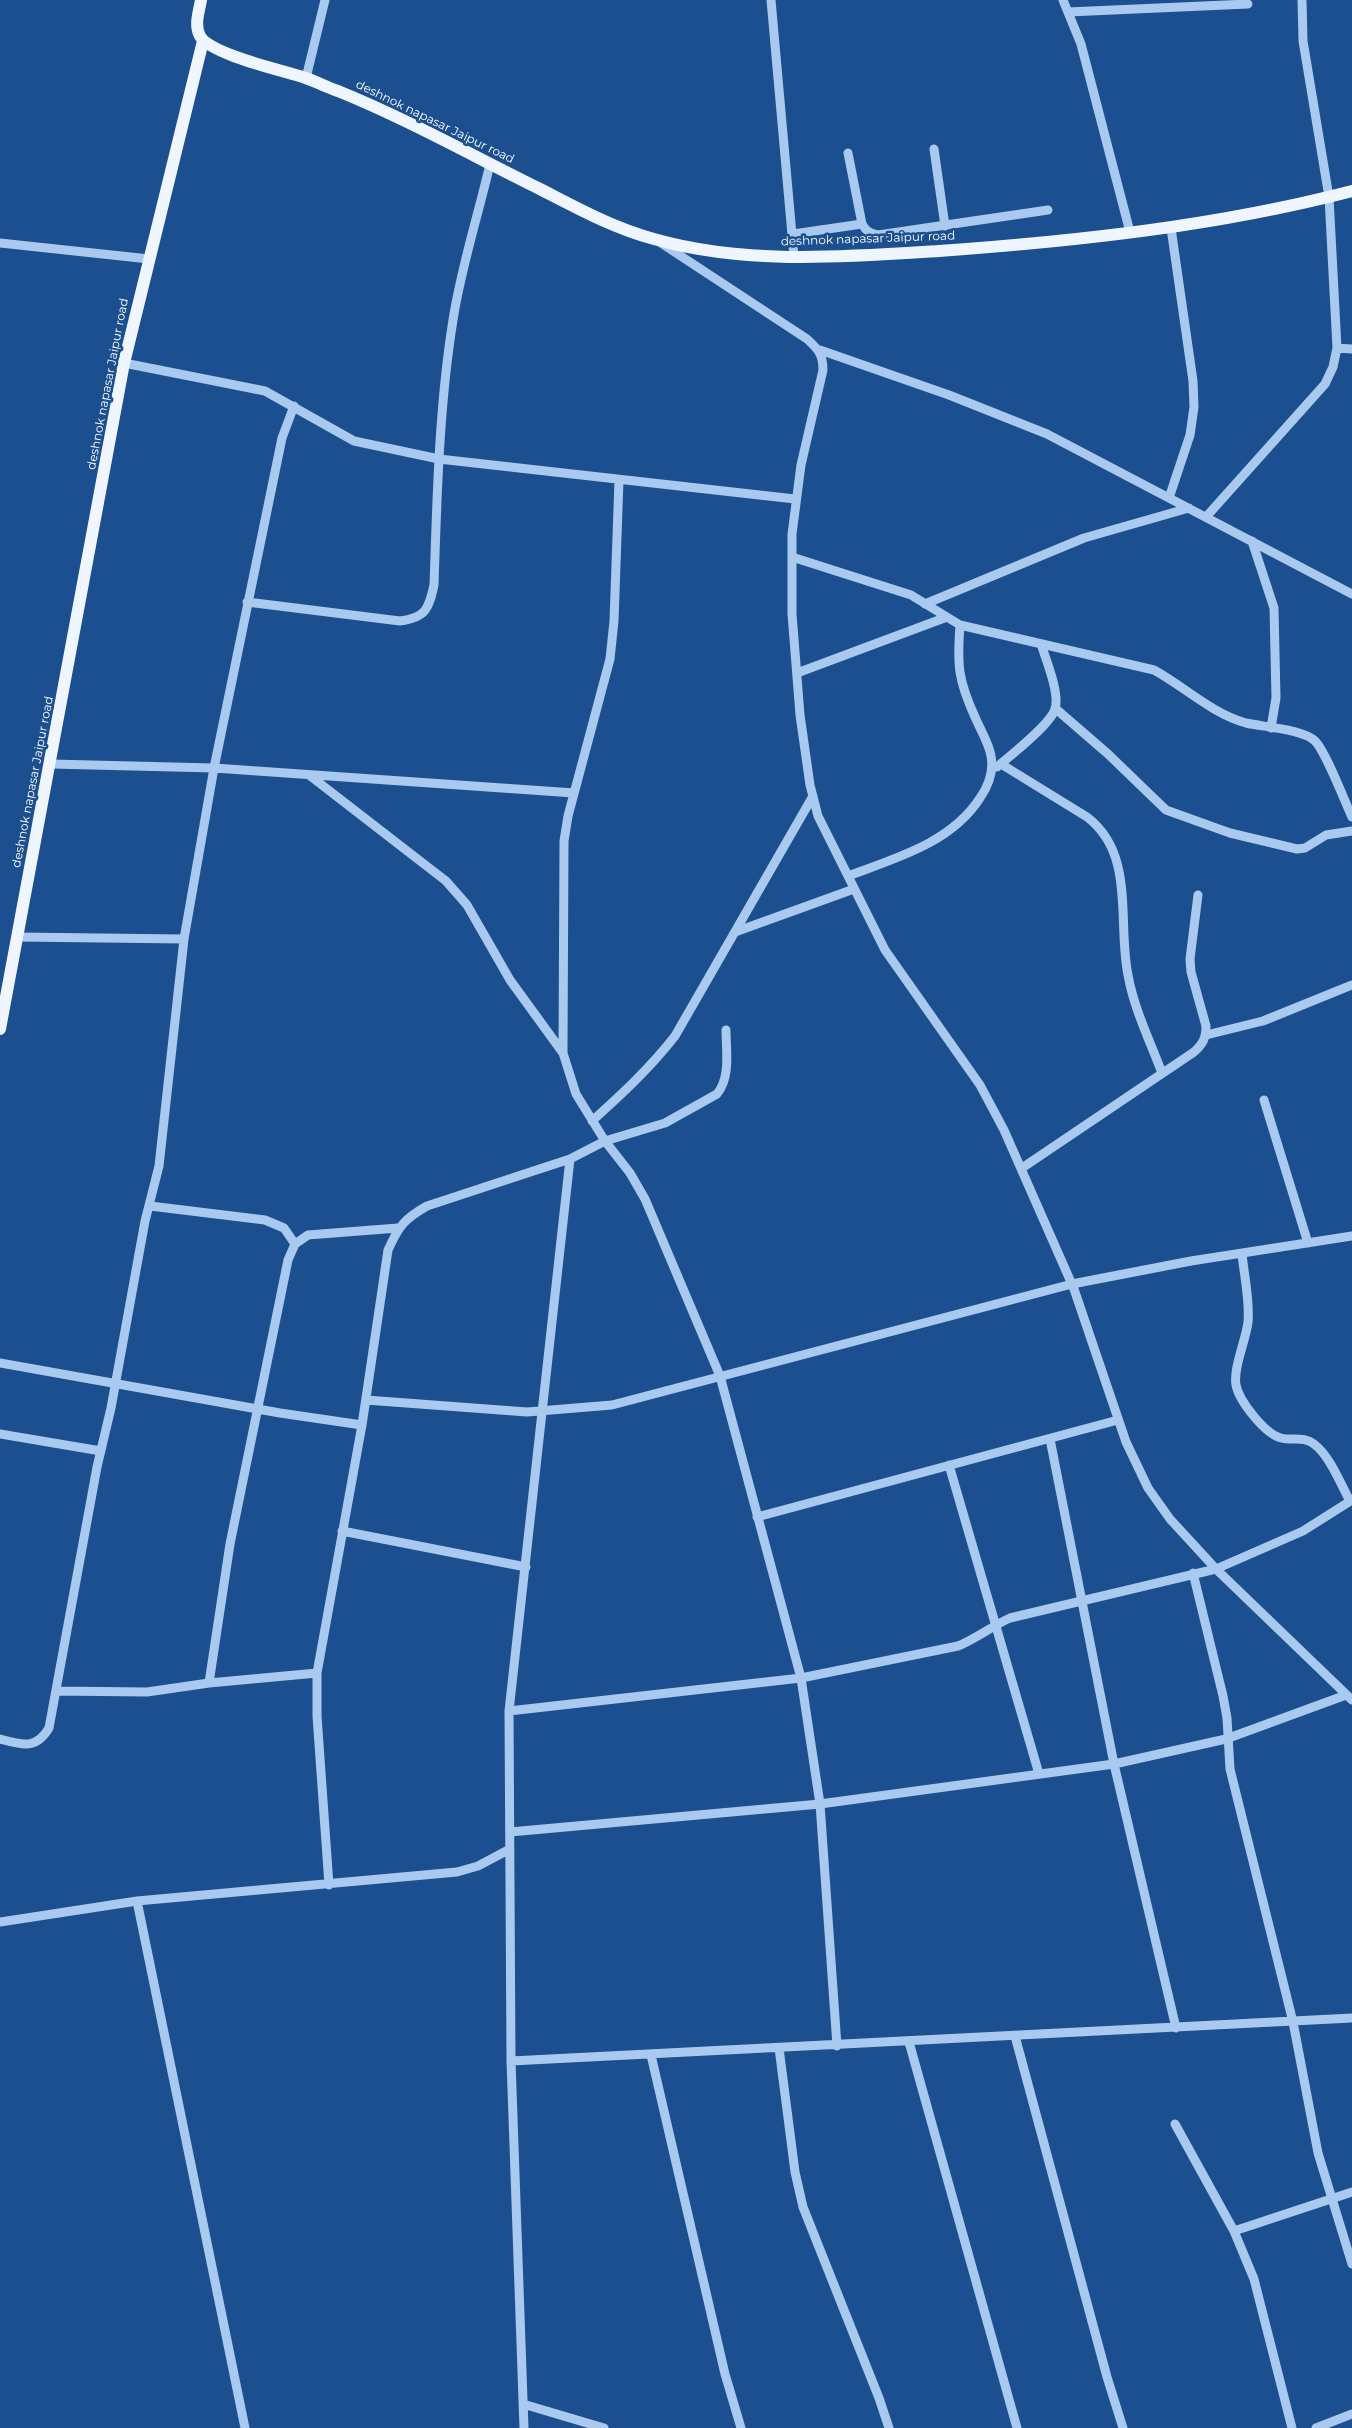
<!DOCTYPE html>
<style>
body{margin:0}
canvas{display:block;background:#1b4f8f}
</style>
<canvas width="1352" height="2428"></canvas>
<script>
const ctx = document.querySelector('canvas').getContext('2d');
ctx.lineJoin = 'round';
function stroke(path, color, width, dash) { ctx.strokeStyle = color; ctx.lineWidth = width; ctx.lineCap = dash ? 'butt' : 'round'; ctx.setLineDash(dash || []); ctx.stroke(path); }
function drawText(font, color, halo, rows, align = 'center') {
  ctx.font = font + ' Montserrat,sans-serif'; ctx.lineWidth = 5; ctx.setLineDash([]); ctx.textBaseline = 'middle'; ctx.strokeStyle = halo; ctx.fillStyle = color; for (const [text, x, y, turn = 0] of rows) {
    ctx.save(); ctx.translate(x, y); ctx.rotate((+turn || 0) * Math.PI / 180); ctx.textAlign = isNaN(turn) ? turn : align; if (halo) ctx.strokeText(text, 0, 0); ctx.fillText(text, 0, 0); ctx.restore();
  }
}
stroke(new Path2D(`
 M771 0 794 257
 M1063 0 1081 44 1130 232
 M1068 12 1248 4
 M306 78 325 0
 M934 149 945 226
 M848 153 862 224C866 231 869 233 878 235L1048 210
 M793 234 862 224
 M0 243 149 259
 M661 243 807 339C818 349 823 354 823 370L801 465 792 534V614L800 715 810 785 818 816 885 950 980 1085 1004 1130 1074 1289 1126 1442 1148 1488 1170 1519 1216 1569 1352 1700
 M1337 348 1352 349
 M820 350 949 395 1047 434 1352 594
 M124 363 265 391 354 441 439 459 795 499
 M619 480 614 621 610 659 568 816 564 841 563 1053 576 1094 605 1141 630 1173 645 1199 720 1376 801 1678 820 1804 837 2046
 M1169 498 1190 435 1194 407 1193 381 1171 228
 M1206 517 1325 384 1333 367 1337 348 1329 197 1303 41 1302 0
 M1252 541 1274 608 1276 698 1271 728
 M792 557 911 595 960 625 1154 670C1185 687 1211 713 1246 723 1263 727 1303 729 1315 741 1326 752 1344 800 1352 817
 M247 602 400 621C426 618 429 608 434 585 437 496 439 407 453 320 461 268 478 216 490 164
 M925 604 1084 538 1189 508
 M797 673 947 617
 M1056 709 1108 754 1166 810 1230 833 1297 849 1305 848 1326 835 1352 831
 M51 764 214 768 574 793
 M1001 764 1087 817C1136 854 1117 922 1128 975 1134 1009 1150 1041 1162 1073
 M997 767C1010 756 1051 724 1055 709 1060 693 1046 660 1041 644
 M309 775 446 881 467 905 510 980 563 1053
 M848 876C896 858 951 843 980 798 989 785 994 772 991 756 989 743 980 729 975 717 958 680 957 665 960 625
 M735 932 854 889
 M17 937 184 939
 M1206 1035 1263 1021 1352 985
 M1264 1100 1308 1243
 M592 1121C622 1094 650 1068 675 1036L813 796
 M1022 1168 1194 1052C1203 1044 1206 1038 1206 1026L1191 972 1190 959 1198 895
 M150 1206 265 1220 284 1228 295 1244
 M1242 1254C1244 1275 1250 1300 1248 1322 1246 1340 1233 1368 1236 1385 1239 1401 1265 1434 1281 1438 1292 1441 1304 1436 1314 1444 1330 1456 1340 1483 1350 1501
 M0 1363 280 1413 362 1425
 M366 1400 527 1412 612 1405 1072 1284 1191 1261 1352 1236
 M0 1434 101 1451
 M1050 1439 1114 1764 1176 2028
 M949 1465 1039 1774
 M757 1517 1118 1420
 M342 1531 526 1567
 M1193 1573 1223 1696 1227 1718 1230 1769 1293 2022 1318 2153 1352 2264
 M209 1683 230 1544 288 1260 295 1244 308 1235 398 1228
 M56 1691 147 1692 209 1683 317 1673
 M509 1711 801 1678 958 1646C977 1638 992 1626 1010 1618L1216 1569 1303 1531 1352 1500
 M0 1739C22 1745 36 1750 49 1728L97 1467 111 1408 145 1221 159 1166 184 939 214 768 282 438 294 406
 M510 1832 820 1804 1114 1764 1226 1739 1346 1695
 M329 1885 317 1716V1673L362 1425 388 1250C399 1226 404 1219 427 1206L570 1159 605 1141 665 1123 717 1094C731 1077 726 1051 726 1030
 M137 1901 245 2428
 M0 1922 137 1901 457 1872 478 1866 510 1849
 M1015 2036 1107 2377 1123 2428
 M909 2042 1017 2428
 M779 2048 795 2172 803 2207 879 2398 889 2428
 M651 2055 725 2374 741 2428
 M511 2061 1352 2018
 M1175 2124 1234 2231 1254 2279 1292 2428
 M1234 2231 1352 2192
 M523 2404 604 2428
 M524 2428 511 2061 509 1711 570 1159
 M1316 2428 1352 2414`), '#a9c9ee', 9);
stroke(new Path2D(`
 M201 0C199 12 194 25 200 36 210 54 281 70 303 77 315 81 326 87 338 91 407 119 473 156 540 189 577 208 613 228 654 239 745 265 845 257 939 251 1078 241 1217 226 1352 191
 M0 1029 124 363 203 41`), '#f0f6ff', 12);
drawText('12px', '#fff', '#1b4f8f', [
 ["deshnok napasar Jaipur road",435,122,26],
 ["deshnok napasar Jaipur road",868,239,-2],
 ["deshnok napasar Jaipur road",108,384,-79],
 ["deshnok napasar Jaipur road",33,782,-79]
]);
</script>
